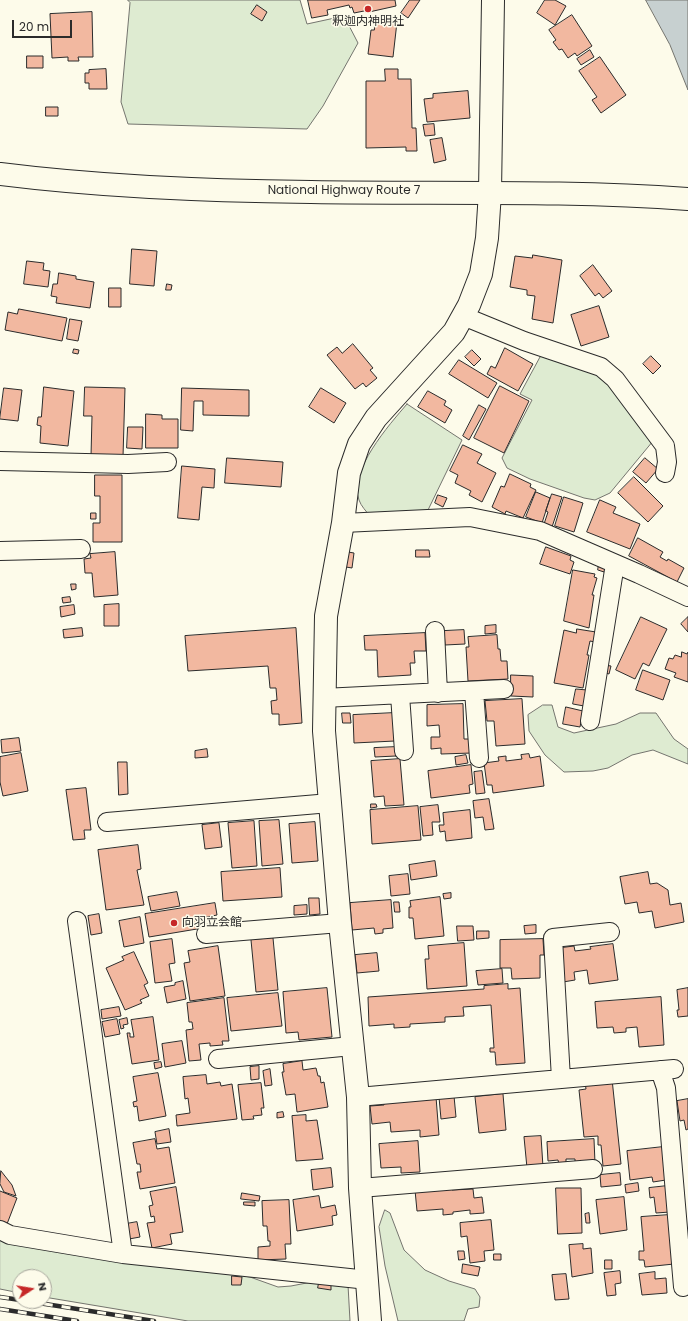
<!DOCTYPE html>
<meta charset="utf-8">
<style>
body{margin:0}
#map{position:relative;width:688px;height:1321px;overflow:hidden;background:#fdfbea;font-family:Poppins,sans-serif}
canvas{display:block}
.north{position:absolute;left:12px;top:1269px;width:40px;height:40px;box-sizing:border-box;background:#fdfbea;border:1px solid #a9a89e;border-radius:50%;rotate:78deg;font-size:11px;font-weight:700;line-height:16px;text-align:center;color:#2b2b2b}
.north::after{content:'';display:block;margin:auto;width:14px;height:18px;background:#c62828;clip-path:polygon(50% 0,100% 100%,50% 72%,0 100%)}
.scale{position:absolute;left:12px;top:20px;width:60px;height:18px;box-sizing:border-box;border:2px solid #2b2b2b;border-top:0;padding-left:5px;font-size:12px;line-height:14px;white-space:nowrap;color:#2b2b2b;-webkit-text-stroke:3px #fdfbea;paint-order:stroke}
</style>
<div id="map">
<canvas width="688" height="1321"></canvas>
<div class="north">N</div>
<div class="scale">20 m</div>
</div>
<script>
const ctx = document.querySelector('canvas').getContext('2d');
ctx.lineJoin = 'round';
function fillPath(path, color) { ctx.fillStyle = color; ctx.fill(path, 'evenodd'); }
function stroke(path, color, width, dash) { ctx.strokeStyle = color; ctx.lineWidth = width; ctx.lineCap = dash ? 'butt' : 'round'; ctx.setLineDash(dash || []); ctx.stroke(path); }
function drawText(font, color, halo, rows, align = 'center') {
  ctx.font = font + ' Poppins,"Noto Sans JP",sans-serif'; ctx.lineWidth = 3; ctx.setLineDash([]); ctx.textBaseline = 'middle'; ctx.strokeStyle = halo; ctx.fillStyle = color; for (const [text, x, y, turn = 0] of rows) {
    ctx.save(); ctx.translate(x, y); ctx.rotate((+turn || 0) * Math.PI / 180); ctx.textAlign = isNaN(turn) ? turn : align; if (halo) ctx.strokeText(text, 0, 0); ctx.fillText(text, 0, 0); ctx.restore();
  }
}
const green = new Path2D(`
 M128 0H300L307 24 344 16 358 43 323 106 307 129 128 124 121 102 130 3Z
 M548 356 604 376 653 441 610 493 595 500 584 498 530 479 507 468 502 458 532 400 520 394 540 357Z
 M407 404 462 440 428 510 413 514 370 516C366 511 361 506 359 500 348 471 389 425 407 404Z
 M543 705H552L558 727 574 733 616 724 640 713H656L674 739 688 749V764L653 750 632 755 608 768 593 771 564 772 545 755 529 731 528 715Z
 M385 1210 390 1213 404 1250 425 1270 449 1281 475 1289 480 1297 479 1307 468 1309 464 1321H398L385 1266 379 1227Z
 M0 1237 250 1277 278 1287 291 1286 317 1281 348 1285 350 1321H188L44 1297V1277H20V1293L0 1289Z`);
fillPath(green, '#deebd1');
stroke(green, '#74746e', 1);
const water = new Path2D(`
 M646 0H688V90L670 45Z`);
fillPath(water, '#c7d0d0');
stroke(water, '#74746e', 1);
const building = new Path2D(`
 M308 0H395L396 6 369 12V10L354 13 352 7 350 8 349 5 327 10 328 15 312 18Z
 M410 0H420L408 18 401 13Z
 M545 0H555L566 6 555 25 537 13Z
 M257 5 267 12 262 21 251 14Z
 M92 12 93 57H78L79 61H68V57L52 58 50 14Z
 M572 15 592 46 577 56 575 53 568 58 562 49 559 50 553 42 556 40 549 30Z
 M375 20 397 22 393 57 368 54 371 30H374Z
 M590 50 594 57 581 65 577 59Z
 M27 56H43V68H27Z
 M600 57 626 95 601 113 592 100 597 97 579 71Z
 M106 69 107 89H89V83H85V73H89V70Z
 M385 69H398V79H411L412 128H416L417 151H406V147L366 148V81H385Z
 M468 91 470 118 427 122 424 99 433 98V94Z
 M46 107H58V116H46Z
 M434 124 435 135 425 136 423 125Z
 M442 138 446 160 434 163 430 140Z
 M132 249 157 251 154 286 130 284Z
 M533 255 562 260 553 323 532 319 535 296 527 295V290L510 287 515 256 532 258Z
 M27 261 44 263 43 270 50 271 48 287 24 284Z
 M593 265 612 291 603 298 599 293 595 296 580 276Z
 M59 273 76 276V279L94 282 90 308 56 303 57 297 51 296 53 284H57Z
 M167 284 172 285 171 290H166Z
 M109 288H121V307H109Z
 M599 306 609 337 581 346 571 315Z
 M19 309 67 318 62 341 5 330 8 312 17 314Z
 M70 319 82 321 78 341 67 339Z
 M353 344 373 368 370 370 377 378 366 387 363 383 355 389 327 355 337 347 342 353Z
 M505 348 533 364 518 391 487 374 491 366 495 368Z
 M74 349 79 350 78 354 73 353Z
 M472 350 481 359 474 366 465 357Z
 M651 356 661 366 653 374 643 364Z
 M459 360 497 383 488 398 449 374Z
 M500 386 529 401 504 453 474 438Z
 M44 387 74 391 68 446 40 443 41 426 37 425 38 417H41Z
 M85 387 125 388 123 457 91 456 92 416H84Z
 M4 388 22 390 18 421 0 419Z
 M182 388 249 390V416L203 415V401H194L193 431 181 430Z
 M321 388 346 403 334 423 309 407Z
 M428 391 446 401 444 405 452 410 445 423 418 407Z
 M479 405 486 409 469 440 463 436Z
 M146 414 162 415V419H178V448H146Z
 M128 427H143L142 449 127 448Z
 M463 445 482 454 477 463 496 473 482 502 469 495 471 491 455 483 458 475 450 471Z
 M227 458 283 462 281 487 225 483Z
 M645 458 658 469 646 483 633 472Z
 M182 466 215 469 214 488 202 487 199 520 178 518Z
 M510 474 531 484 530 487 536 490 523 518 506 511 505 514 492 507 501 486 504 487Z
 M95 475H122V542H93V523H100V496H95Z
 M634 477 663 506 648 522 618 493Z
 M536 492 550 498 542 523 526 517Z
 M552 494 562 497 552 527 544 524 548 512 546 511Z
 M438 495 447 498 443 507 435 503Z
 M564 497 583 503 574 532 555 526Z
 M600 500 616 507 613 513 640 524 630 549 587 532Z
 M91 513H96V519H91Z
 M638 538 663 552 660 557 667 561 668 559 684 568 677 582 629 556Z
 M546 547 571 556 570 560 574 562 570 574 540 564Z
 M416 550H429L430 557H416Z
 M115 552 118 595 94 597 92 573H85L84 559 91 558 90 554Z
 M348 552 354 553 352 568 346 567Z
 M599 564 606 565 604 572 598 570Z
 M573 570 595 574 594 577 597 578 592 595H594L589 628 564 621Z
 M71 584H76V589L72 590Z
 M70 597 71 602 63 603 62 598Z
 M119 604V626H104V605Z
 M74 605 75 614 61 617 60 607Z
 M641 617 667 629 649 666 643 663 635 679 616 670Z
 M688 617V632L681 624Z
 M496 625V633L485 634V626Z
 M82 628 83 636 64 638 63 630Z
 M296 628 302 723 279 725V714H272L271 701 277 700 276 688H270L268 666 188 671 185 636Z
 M577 629 596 632 595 642 590 641 587 655H589L583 688 554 683 564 630 576 633Z
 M464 630 465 644 445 645 444 631Z
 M425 633 426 651H414L415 663H410L411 675 378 677 377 650H365L364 636Z
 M497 635 498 649H500L501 661H507L508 679 468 681 466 647H469L468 637Z
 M682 652 687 654 688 652V682L674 677 676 673 665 669 669 658 673 659 675 655 681 657Z
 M604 665 611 666 609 674 602 672Z
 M643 670 670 680 663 700 636 690Z
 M511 675 533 676V697L511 696Z
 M576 689 587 690 584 706 573 704Z
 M522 699 525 744 496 746 494 721H487L485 701Z
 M463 704 464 739H472V753L441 754V748L431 749V737H440L439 725 427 726V705Z
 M566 707 583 711 580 727 563 724Z
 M342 713H350L351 723H343Z
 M394 713 395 741 354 743 353 715Z
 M19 738 21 751 2 753 1 740Z
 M396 747V756L375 757 374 748Z
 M207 749 208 757 195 758V751Z
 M21 753 28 791 3 796 0 782V757Z
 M529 754 530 758 540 756 544 786 493 793 492 785H487L484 763 499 761 498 757 506 756V761L522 759 521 755Z
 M466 755 468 763 456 765 455 757Z
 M400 759 404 805 385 806 384 796 374 797 371 761Z
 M118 762H127L128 794 119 795Z
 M471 765 473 784 469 785 470 793 431 798 428 771Z
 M482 771 485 793 476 794 474 772Z
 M86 788 91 830H84L85 839 73 840 66 790Z
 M489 799 494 829 485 830 483 817 475 818 473 801Z
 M371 804H376L377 807 371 808Z
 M438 805 440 822H432L433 835 423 836 420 807Z
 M418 806 421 840 372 844 370 810Z
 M470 810 472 838 446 841 445 831 440 832 439 825H444L443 813Z
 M279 820 283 864 262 866 259 821Z
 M254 821 257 866 232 868 228 823Z
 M315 822 318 861 292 863 289 824Z
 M219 823 222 847 205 849 202 825Z
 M138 845 141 869 137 870 144 905 106 910 98 850Z
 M435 861 437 876 411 880 409 865Z
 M280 868 282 897 223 901 221 872Z
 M648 872 650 884 657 883 668 890 670 905 681 903 684 922 655 928 652 911 639 913 637 902 625 904 620 877Z
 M408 874 410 894 391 896 389 876Z
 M177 892 180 906 151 911 148 897Z
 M451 893V898L444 899 443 894Z
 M440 897 444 936 415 939 413 918H409V907H411L410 901Z
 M309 898H319L320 914 310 915Z
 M391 900 393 928 383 929V933L375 934 374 928 352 930 350 903Z
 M394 902H399L400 912H395Z
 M215 903 217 915 202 918 203 928 149 937 145 914Z
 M307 905V914L294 915V906Z
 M99 914 102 933 91 935 88 916Z
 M140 917 144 943 124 947 119 921Z
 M536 925V933L525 934 524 926Z
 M457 926H473L474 940 458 941Z
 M477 931H489V938L477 939Z
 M273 938 278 990 256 992 251 940Z
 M172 939 175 963 169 964 172 981 155 983 150 942Z
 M543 939 544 955H540V978L512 979 511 968H500V940Z
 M464 943 467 986 427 989 425 959H429L428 946Z
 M613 944 618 980 589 984 587 970 574 972 575 980 563 982 558 948 574 946 575 951 591 949 590 947Z
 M218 946 225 996 190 1001 184 963 190 962 188 951Z
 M134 952 148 983 144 985 149 996 140 1000 142 1003 125 1010 106 968 124 960 122 957Z
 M377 953 379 971 357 973 355 955Z
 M502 969 503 983 478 985 476 971Z
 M183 981 186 999 167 1003 164 987 175 985V983Z
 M508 984V989L520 988 525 1063 496 1065 495 1052H490V1048H494L491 1005 463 1007 464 1016 445 1017V1022L410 1024V1027L394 1028V1024L369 1026 368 997 484 989V986Z
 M327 988 332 1037 299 1040 298 1032 286 1033 283 992Z
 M688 988V1016L678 1017 677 1010H679L677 990Z
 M278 993 282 1026 231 1031 227 998Z
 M661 997 664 1045 639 1047 637 1027 626 1028V1032L614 1033 613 1027 597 1028 595 1002Z
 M224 998 229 1041H222L223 1045 210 1046V1043L199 1044 201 1060 189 1061 186 1030 193 1029 192 1022H189L187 1003Z
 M119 1007 121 1016 102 1019 101 1010Z
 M153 1017 159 1060 132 1064 127 1033H130V1037H134L131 1020Z
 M127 1018 128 1024 123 1025 124 1028 121 1029 119 1020Z
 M117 1019 120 1034 105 1037 102 1022Z
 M182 1041 186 1063 165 1067 162 1044Z
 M302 1061 303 1070 316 1068 318 1076H320L321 1083 324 1082 328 1107 297 1112 295 1094 286 1095 282 1072H284L283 1064Z
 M161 1062 162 1067 155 1069 154 1063Z
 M259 1066V1079L251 1080 250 1067Z
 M270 1069 272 1085 265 1086 263 1071Z
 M158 1073 166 1116 139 1121 137 1106 134 1107 133 1102 137 1101 133 1077Z
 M206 1075 207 1084 220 1082 221 1086 232 1084 237 1119 177 1126 176 1115 190 1113 188 1098 185 1099 183 1077Z
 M612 1079 621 1164 603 1166 601 1145H598V1136L584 1137 579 1090 586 1089 585 1082Z
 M261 1083 264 1108H261L262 1115 253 1116 254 1119 242 1120 238 1085Z
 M503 1094 506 1130 479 1133 475 1097Z
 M454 1096 456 1117 441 1119 439 1097Z
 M436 1097 439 1135 420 1137V1130L391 1132 390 1122 372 1124 370 1106 384 1105V1102Z
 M688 1099V1129L686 1130 684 1120 680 1121 677 1101Z
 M283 1112 284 1117 277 1118V1113Z
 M306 1115V1121L317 1120 323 1159 296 1161 292 1116Z
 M169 1129 171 1142 157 1144 155 1132Z
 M541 1136 543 1167 527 1168 524 1137Z
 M155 1139 157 1149 169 1147 175 1183 140 1189 137 1172H141L140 1164H137L133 1143Z
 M594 1139 595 1163 575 1164V1159H566V1164L559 1165 558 1160 548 1161 547 1142Z
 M418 1141 420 1172 401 1173V1167L381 1168 379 1144Z
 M663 1147 666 1180 653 1182 652 1177 630 1180 627 1151Z
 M331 1168 333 1187 313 1190 311 1170Z
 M1 1171 12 1185 16 1196 4 1192 0 1184Z
 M620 1173 621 1185 601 1187 600 1175Z
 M638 1183 639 1191 626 1193 625 1185Z
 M667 1186 670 1212 656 1213 654 1197 650 1198 649 1188Z
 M176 1187 183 1232 170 1234 172 1244 152 1248 147 1223 155 1222 154 1216 151 1217 149 1206 153 1205 150 1192Z
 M452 1188V1190L473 1189 474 1198 482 1197 484 1213 470 1214V1210L453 1212V1214L443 1215V1209L417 1211 415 1190Z
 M556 1188H581L582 1233 558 1234Z
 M0 1191 17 1198 7 1224 0 1221Z
 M242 1193 260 1196 259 1201 241 1199Z
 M319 1196 321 1208 335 1205 337 1215 332 1216 333 1225 297 1231 293 1200Z
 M624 1197 627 1230 600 1234 596 1200Z
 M289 1200 291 1244H285L286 1259 258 1260V1247L270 1246V1241H268L267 1226H263L262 1201Z
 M244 1202H255V1206L244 1205Z
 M589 1213 590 1223H586L585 1214Z
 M669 1215 674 1264 645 1267 644 1260H639V1251H644L641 1217Z
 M491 1220 494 1250 484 1251 485 1261 470 1263 467 1236 461 1237 460 1223Z
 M137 1222 140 1237 129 1239 126 1224Z
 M583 1244V1249L591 1248 593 1273 572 1277 569 1245Z
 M458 1251H464L465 1259 459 1260Z
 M494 1254H501V1260H494Z
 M605 1260H612V1269H605Z
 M463 1264 480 1267 478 1276 462 1273Z
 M620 1271 621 1283 615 1284 616 1295 607 1296 604 1273Z
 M655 1272V1279L666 1278 667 1293 642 1295 639 1274Z
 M566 1274 569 1299 555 1300 552 1275Z
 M232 1276 242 1277 241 1285H232Z
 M319 1283 331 1284V1290L318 1288Z`);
fillPath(building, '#f2b8a0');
stroke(building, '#2b2b2b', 1);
const minor = new Path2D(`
 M463 316 524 341 601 367 615 379 665 446 667 462 665 473
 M0 461 128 464 167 462
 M343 523 470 517 540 531 639 574 688 597
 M0 551 81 549
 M435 631 438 693
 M474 691 479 758
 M400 695 404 751
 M323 698 504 689
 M590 721 615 564
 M107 822 330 803
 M77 921 123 1254
 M206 934 340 923
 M218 1059 352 1046
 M660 1070 666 1088 683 1287
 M561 1079 553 938 610 932
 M358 1097 674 1069
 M360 1188 593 1169
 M0 1230 10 1235 123 1254 368 1280`);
const tertiary = new Path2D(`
 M370 1321 360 1188 358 1097 340 923 324 731 326 616 343 523 349 473 359 444 376 418 454 332 469 305 481 274 487 238 490 192 493 0`);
const trunk = new Path2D(`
 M0 174C103 187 207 191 311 192 437 194 562 190 688 199`);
stroke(minor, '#2b2b2b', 20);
stroke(tertiary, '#2b2b2b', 24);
stroke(trunk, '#2b2b2b', 24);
stroke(minor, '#fdfbea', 18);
stroke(tertiary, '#fdfbea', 22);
stroke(trunk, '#fdfbea', 22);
const rail = new Path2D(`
 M0 1297 20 1300
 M26 1301 154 1321
 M0 1309 77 1321`);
stroke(rail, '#2b2b2b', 4.5);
stroke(rail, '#fdfbea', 3, [9]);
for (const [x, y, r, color] of [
 [368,9,4,"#c62828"],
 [174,923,4,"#c62828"]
]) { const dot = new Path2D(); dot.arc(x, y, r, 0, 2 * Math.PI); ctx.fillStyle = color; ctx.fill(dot); stroke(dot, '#fdfbea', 1.5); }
drawText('12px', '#2b2b2b', '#fdfbea', [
 ["釈迦内神明社",368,22],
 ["向羽立会館",182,923,"left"]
]);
drawText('12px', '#2b2b2b', '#fdfbea', [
 ["National Highway Route 7",344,191]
]);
</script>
